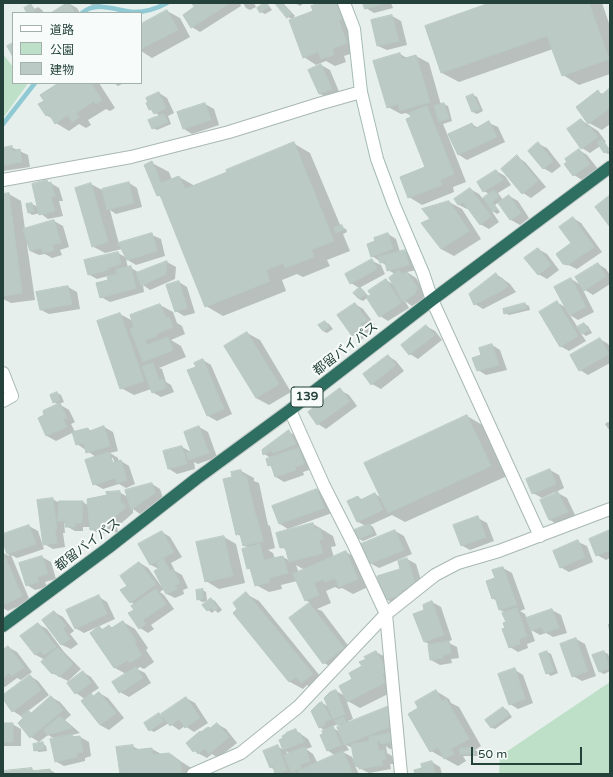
<!DOCTYPE html>
<meta charset="utf-8">
<style>
body{margin:0}
#map{position:relative;width:613px;height:777px;overflow:hidden;background:#e6efeb;font-family:"Varela Round","Noto Sans JP",sans-serif}
canvas{display:block}
.frame{position:absolute;inset:0;border:4px solid #24423a;pointer-events:none}
.legend{position:absolute;left:12px;top:12px;width:130px;height:72px;box-sizing:border-box;background:#f7fbf9;border:1px solid #a3b1ad;margin:0;padding:5px 7px;list-style:none;font-size:12px;color:#24423a}
.legend li{display:flex;align-items:center;gap:8px;height:20px}
.legend b{width:20px;border:1px solid #a3b1ad}
.scale{position:absolute;left:471px;top:747px;width:111px;height:18px;box-sizing:border-box;border:2px solid #24423a;border-top:0;padding-left:5px;font-size:12px;line-height:14px;white-space:nowrap;color:#24423a;-webkit-text-stroke:3px #f7fbf9;paint-order:stroke}
</style>
<div id="map">
<canvas width="613" height="777"></canvas>
<div class="frame"></div>
<ul class="legend">
<li><b style="height:5px;background:#fff"></b>道路</li>
<li><b style="height:11px;background:#bfe0c8"></b>公園</li>
<li><b style="height:11px;background:#bbcac4"></b>建物</li>
</ul>
<div class="scale">50 m</div>
</div>
<script>
const ctx = document.querySelector('canvas').getContext('2d');
ctx.lineJoin = 'round';
function fillPath(path, color) { ctx.fillStyle = color; ctx.fill(path, 'evenodd'); }
function stroke(path, color, width, dash) { ctx.strokeStyle = color; ctx.lineWidth = width; ctx.lineCap = dash ? 'butt' : 'round'; ctx.setLineDash(dash || []); ctx.stroke(path); }
function drawText(font, color, halo, rows, align = 'center') {
  ctx.font = font + ' "Varela Round","Noto Sans JP",sans-serif'; ctx.lineWidth = 4; ctx.setLineDash([]); ctx.textBaseline = 'middle'; ctx.strokeStyle = halo; ctx.fillStyle = color; for (const [text, x, y, turn = 0] of rows) {
    ctx.save(); ctx.translate(x, y); ctx.rotate((+turn || 0) * Math.PI / 180); ctx.textAlign = isNaN(turn) ? turn : align; if (halo) ctx.strokeText(text, 0, 0); ctx.fillText(text, 0, 0); ctx.restore();
  }
}
fillPath(new Path2D(`
 M3 54 13 67V83H25L27 85 3 118Z
 M610 682V774H499L500 756Z`), '#bfe0c8');
fillPath(new Path2D(`
 M68 3 77 8 80 13H52Z
 M88 3H103L96 8Z
 M193 3H240L241 6 200 32 192 27 196 8Z
 M243 3H254L256 7 250 10 246 8Z
 M266 3 269 6 272 10 265 14 261 12Z
 M276 3H283L295 16 292 19 288 17Z
 M295 3H304L300 6Z
 M323 3H341L359 51 344 56 346 62 335 66 326 61 316 65 304 57 315 11Z
 M364 3H391L393 8 374 13 366 8Z
 M493 3H602L610 26V74L579 85 563 75 553 49 459 82 442 73 426 27Z
 M31 5 35 9 38 7 42 10 44 13H28Z
 M167 11 180 18 190 37 152 58 141 51V25Z
 M392 16 401 21 407 45 387 50 378 46Z
 M400 54 407 58 416 56 429 63 441 105 444 104 448 106 452 121 443 124 448 136 472 124 478 128 489 123 498 127 505 142 467 160 459 155 449 135 448 136 466 182 453 187 454 192 422 205 409 197 426 168 413 117 406 113 401 114 388 107Z
 M321 65 330 70 340 94 328 98 320 94Z
 M57 83H99L115 108 110 111 106 109 88 120 91 125 86 128 79 124 69 131 56 123 53 119 46 115 45 101 58 84Z
 M114 83H124L118 86Z
 M610 89V124L602 130 589 123 598 92 603 94Z
 M159 93 167 98 174 113 168 116 171 124 157 130 153 128 160 116 150 109Z
 M473 95 477 97 483 111 477 114 473 112Z
 M205 104 214 109 219 125 192 134 184 129Z
 M581 120 598 131 606 142 604 143 610 153 608 154 604 152 600 146 590 153 582 148Z
 M293 143 310 153 341 227 346 229 347 232 343 234 350 251 327 260 330 266 303 277 297 274 282 280 286 291 223 316 206 306 162 198 158 195 152 163 169 172 172 180 179 177 195 186Z
 M538 144 547 148 561 166 552 173 543 168Z
 M11 147 28 155 30 167 3 171V149Z
 M579 150 587 155 598 169 582 180 574 175 565 164Z
 M517 157 525 162 546 187 531 198 523 193 502 169Z
 M496 171 505 176 511 185 498 193 503 200 509 196 518 201 529 218 520 225 511 220 499 202 495 205 500 212 497 214 491 210 499 222 489 229 480 224 469 208 467 209 459 205 455 199 470 189 479 194 483 199 489 194 484 191Z
 M47 181 59 188 63 201H59L63 216 48 219 40 213 32 215 28 212 27 205 32 204 38 207Z
 M129 183 137 188 142 207 116 214 110 210 119 244 152 235 161 239 165 256 136 265 126 259 128 268 130 267 139 273 167 262 176 267 175 279 150 290 143 285 144 292 110 302 101 297 109 281 108 276 97 279 88 274 118 253 127 258 122 249 105 253 92 246 91 184 102 190Z
 M9 194 21 201 25 229 54 221 63 226 69 247 60 250 62 255 52 258 45 254 39 255 30 251 29 244 27 245 35 300 11 303 3 299V195Z
 M449 202 462 209 481 239 454 256 441 249 431 220Z
 M573 218 581 223 602 252 577 269 564 263 573 244Z
 M388 234 396 239 400 252 405 251 413 256 417 270 407 272 416 278 425 293 423 299 412 306 405 301 409 308 388 321 380 316 368 297 363 301 359 299 360 289 364 291 369 297 386 280 394 285 395 274 388 270 387 266 372 256 376 242Z
 M538 249 547 254 559 270 547 279 538 274Z
 M372 261 381 265 385 274 359 288 351 283Z
 M598 264 606 269 610 275V284L593 295 582 288 594 312 578 320 570 315 578 328 584 324 588 326 592 333 586 336 580 332 586 341 569 351 560 346 557 302 566 308 571 279 581 285Z
 M496 274 510 284 516 292 483 309 475 304Z
 M179 282 187 287 195 313 184 316 176 311Z
 M68 287 77 292 80 309 49 314 41 310 37 292Z
 M355 304 363 309 375 325 368 329 371 333 361 340 353 335 339 315Z
 M525 304 529 306 530 310 509 315 505 313 504 309Z
 M160 305 173 312 177 323 182 326 185 334 171 340 181 346 186 357 159 368 162 369 166 382 171 385 174 392 161 397 152 392 151 389 134 395 121 388 120 314 133 321 131 316Z
 M325 322 329 324 333 329 327 333 323 331Z
 M426 326 435 331 442 340 418 359 410 354 402 345Z
 M247 333 260 340 291 392 269 405 256 398Z
 M600 339 608 344 610 347V363L588 375 580 370Z
 M492 345 500 350 507 370 486 375 478 370Z
 M388 356 396 361 404 371 381 389 372 384 364 374Z
 M203 360 211 365 232 414 217 421 208 416 189 371 197 367Z
 M340 390 349 395 357 406 326 429 318 424Z
 M57 393 61 395 64 402 59 404 69 410 75 422 71 424 75 432 88 429 91 431 104 427 113 432 118 451 110 453 118 458 119 462 121 461 129 466 135 484 126 488 119 484 103 489 94 484 96 457 77 444 74 432 56 441 47 436 40 418 59 405 54 402ZM110 458H113L116 467 114 468Z
 M467 416 484 426 507 476 405 522 392 515 370 525 373 527 377 535 363 541 359 539 355 530 366 526 358 522 349 502 358 497 363 500 375 494 382 498Z
 M608 422 610 423V431L605 424Z
 M199 427 208 432 217 457 198 464 194 462 195 469 177 474 169 469 182 447 193 453Z
 M289 432 297 436 304 449 301 450 307 454 312 469 303 472 304 475 284 482 276 477 273 467 269 465 271 458 264 454Z
 M550 470 559 475 564 488 556 492 567 498 576 517 558 525 550 520 555 494V492L542 498 533 493Z
 M241 471 254 478V481L259 483 268 525 270 526 275 548 268 550 273 553 275 559 283 557 290 561 287 550 281 547 313 524 333 536 336 546 331 547 334 558 346 552 359 560 370 586 353 594 342 588 339 589 335 587 326 591 331 603 317 609 322 611 356 656 337 670 324 663 290 618 310 603 306 600 297 581 281 585 282 589 269 592 256 585 252 571 248 568 249 548 243 545 242 537 237 534 233 478ZM296 565 303 569 308 568 299 573Z
 M152 484 160 489 163 498 140 514 133 509V513L117 527 118 532 100 534 91 529V527H83V531H75L66 526V524L64 523 65 533H63L65 547 53 549 44 544 52 499 60 503 83 502 89 506 108 496 119 492 128 497Z
 M317 490 326 495 332 513 288 529 280 524Z
 M478 518 487 523 494 541 470 550 461 545Z
 M29 526 38 531 44 549 17 558 11 555 30 601 8 611 3 608V553L9 556 3 539V535Z
 M395 531 404 536 412 554 379 568 370 563Z
 M610 531V558L606 560 597 555Z
 M162 532 170 537 182 557 171 563 175 571 182 575 188 588 183 590 184 594 175 598 167 594 164 589 160 592 164 595 174 609 151 625 154 629 148 633 140 628 135 610V605L131 602 128 586 140 563 148 568 162 587 163 586 159 569 151 565 139 544Z
 M224 537 236 544 245 583 219 589 206 581Z
 M578 542 587 546 593 562 569 572 560 567Z
 M42 557 51 562 56 579 45 582 47 587 35 590 27 585Z
 M407 559 416 564 424 590 394 604 386 599 402 569 399 562Z
 M503 568 512 573 525 609 520 611 525 614 527 619 552 610 561 615 567 633 553 637 546 633 540 635 531 630 535 641 527 644 528 648 518 652 510 647 506 629V613L500 610 497 601 492 598 496 579 493 571Z
 M202 590 206 592 207 601 202 602 198 599Z
 M246 594 259 601 325 682 314 690 307 685 303 689 290 682 234 613 239 609Z
 M99 597 107 602 115 619 84 633 75 628Z
 M211 599 215 601 222 610 218 613 215 610 212 613 208 610Z
 M432 602 441 607 452 640 447 642 457 647 459 658 451 659 452 663 440 665 431 660V645L425 642Z
 M54 612 63 617 74 631 70 634 78 644 71 649 62 645 44 620Z
 M123 622 135 629 148 648 146 650 154 662 144 669 140 667 137 669 145 673 151 683 129 697 120 692 114 682 126 674 115 668 91 633 99 627 104 630 109 626 113 628Z
 M38 624 47 629 64 652 81 669 68 681 52 673 45 660 36 655 22 636Z
 M608 624H610V636Z
 M576 639 585 644 596 676 582 681 573 676Z
 M8 647 17 652 32 672 21 680 17 678 5 687 3 686V651Z
 M376 652 389 659 399 679 394 681 398 689 360 708 346 700 353 719 348 721 349 723 389 707 402 714 404 734 396 737 401 747 390 749 386 746 387 753 392 756 394 764H390L391 769 369 773 355 766 359 774H297L294 772 295 774H276L275 770 270 767 278 747 284 750 280 740 295 730 308 739 312 747 306 749 313 754 318 764 336 756 327 750 326 731 319 727 322 703 329 707 336 691 345 696 353 680 367 659ZM338 724 341 726 340 732 331 727ZM346 745 353 748 355 763 352 757 343 752 349 750ZM286 751 291 754 288 755Z
 M547 652 551 654 558 673 551 676 547 673Z
 M604 652 608 654 610 659V671L604 674 600 672Z
 M515 670 523 675 533 703 518 709 510 704Z
 M83 672 91 677 99 688 90 694 94 697 99 693 108 698 124 718 109 730 100 725 85 699 76 693 68 683Z
 M30 676 38 681 49 695 28 711 32 713 51 697 60 702 71 715 65 720 80 733 72 735 76 738 80 737 89 742 91 756 85 758V761L64 766 55 761V739L48 735 39 742 31 737 24 718 13 711 3 698V696Z
 M436 691 449 699 451 703 459 707 481 746 475 750 478 752V756H463L466 761 458 766 431 751 420 709Z
 M186 698 195 703 208 723 194 732 185 726 179 730 169 723 154 732 150 730 159 714 166 718Z
 M503 708 507 710 512 717 495 729 491 727Z
 M3 724H12L21 729V746H3Z
 M217 724 226 729 237 743 218 758 212 754 207 758 194 751 211 729Z
 M42 743 46 746 47 751 39 752 35 750Z
 M132 746 140 750 152 749 163 755 169 754 193 769V774H121Z
 M432 762 440 767 442 774H416Z
 M31 769 36 771 50 770 57 774H3V772Z`), '#0003');
stroke(new Path2D(`
 M82 13C96 0 117 11 134 12 147 12 156 9 167 3
 M3 124 35 83`), '#8ec9d4', 4.5);
const building = new Path2D(`
 M67 3H69L75 13H51Z
 M192 3H230L191 28 183 15 194 7Z
 M264 3H266L269 7 260 13 257 8Z
 M275 3H282L292 14 287 18Z
 M320 3H336L342 19 339 21 347 43 332 49 334 55 321 59 318 52 303 58 289 20 313 11 311 6Z
 M363 3H385L365 9Z
 M490 3H589L609 59 562 76 547 36 441 73 425 26Z
 M31 4 35 13H27L24 8Z
 M167 10 178 30 141 49V24Z
 M392 15 399 41 377 46 371 20Z
 M13 43V57L7 46Z
 M400 53 402 59 416 55 430 102 400 111 398 104 387 108 373 61Z
 M321 64 332 89 319 94 308 70Z
 M56 83H91L102 100 96 104 94 101 76 113 79 117 72 122 68 115 55 124 49 114 46 116 38 104 44 101 40 95 57 84Z
 M610 88V108L588 124 576 107 598 90 601 95Z
 M159 92 166 108 154 114 151 109 149 110 146 103 148 102 146 98Z
 M473 94 480 109 472 112 466 97Z
 M205 103 211 120 183 129 177 112Z
 M444 103 449 118 439 122 434 106Z
 M427 106 454 174 440 180 442 185 408 198 400 177 425 167 406 119 411 117 409 113Z
 M164 114 168 122 152 129 148 120Z
 M581 119 587 127 589 125 598 137 581 149 567 129Z
 M489 121 497 137 458 155 448 134 472 123 474 129Z
 M602 139 609 149 604 153 597 143Z
 M294 142 334 241 311 250 314 257 285 268 284 263 266 270 270 281 205 307 160 195 157 196 144 165 152 161 161 183 179 176 185 189 227 172 226 170Z
 M538 142 553 161 543 169 528 151Z
 M12 146V151L20 149 22 162 3 165V148Z
 M579 149 590 164 573 176 564 164 567 162 565 159Z
 M517 155 538 181 522 194 501 169Z
 M496 170 503 180 483 192 477 182Z
 M47 180 48 183 51 182 55 196 51 197 55 211 39 215 32 184Z
 M129 182 134 203 107 210 102 189Z
 M91 183 108 242 92 247 75 188Z
 M470 188 491 216 480 225 463 202 458 205 454 199Z
 M494 190 499 197 492 202 497 209 493 212 483 198Z
 M9 193 22 293 3 296V194Z
 M509 195 521 213 510 220 498 203Z
 M609 196 610 198V227L595 207Z
 M449 201 469 231 441 249 421 223 430 219 422 209Z
 M32 203 34 211 28 213 26 204Z
 M573 217 594 247 568 265 563 264 556 254 571 243 559 227Z
 M54 220 61 243 52 245 54 250 43 253 41 248 30 251 23 229Z
 M342 225 344 230 335 233 334 228Z
 M152 233 157 251 127 260 118 243Z
 M388 233 393 249 371 257 367 244 375 241 374 238Z
 M538 248 551 265 538 275 524 258Z
 M405 250 409 265 387 271 385 262 380 263 378 257Z
 M118 252 121 264 108 268V270L88 275 84 260Z
 M372 259 377 269 350 284 345 274Z
 M167 261 166 274 141 286 136 273Z
 M598 263 606 276 584 291 575 277Z
 M131 266 136 288 100 298 96 283 108 280 107 276 117 274 116 270Z
 M399 270 402 274 407 272 417 287 415 294 403 302 389 278Z
 M496 273 499 279 502 278 508 287 474 305 469 294Z
 M571 278 586 307 569 315 554 287Z
 M386 279 401 303 379 317 366 297 371 295 368 291Z
 M179 281 187 308 175 312 166 285Z
 M68 286 72 304 40 310 36 292Z
 M360 287 366 294 359 299 353 293Z
 M557 301 578 336 560 347 539 312Z
 M355 303 367 320 360 324 363 328 352 336 337 315Z
 M525 303 527 308 504 314 503 309Z
 M160 304 166 318 169 317 173 327 156 334 157 336 145 340 147 345 168 337 173 350 143 362 130 329 134 327 130 315Z
 M120 313 144 381 120 389 97 321Z
 M325 321 329 327 323 331 318 325Z
 M584 323 589 330 582 334 577 327Z
 M426 325 435 335 409 355 401 345Z
 M247 332 279 384 256 398 224 346Z
 M600 338 609 354 579 371 570 355Z
 M492 344 499 365 477 371 472 358 481 355 479 348Z
 M388 355 396 365 371 385 363 374Z
 M203 359 224 409 207 416 187 370 196 367 194 363Z
 M153 363 159 380 163 379 166 388 152 393 142 367Z
 M340 388 350 401 317 425 308 412Z
 M57 392 60 400 53 403 50 395Z
 M60 403 67 418 63 419 67 427 46 436 38 418 44 415 43 411Z
 M467 415 491 466 388 513 364 463Z
 M104 426 110 446 86 453 84 443 76 445 72 432 88 428 89 431Z
 M199 426 209 453 189 460 186 453 191 452 184 432Z
 M289 430 296 444 273 453 271 450 263 455 262 450Z
 M182 446 187 464 168 469 163 451Z
 M299 448 304 464 295 467 296 470 275 477 271 465 268 466 266 459Z
 M109 452 113 463 121 460 127 480 117 483 115 478 93 485 85 460Z
 M550 469 556 484 532 494 526 479Z
 M241 470 243 476 246 475 256 517H257L263 541 243 546 240 534 236 535 223 479 232 477 231 472Z
 M152 483 155 493 131 510 125 490Z
 M317 489 324 508 279 524 272 506Z
 M120 491 121 504 124 503 125 508 109 522V527L90 530 87 499 107 495 106 492Z
 M558 492 568 512 549 520 540 500Z
 M375 493 383 510 357 522 347 501 358 496 360 500Z
 M53 498 57 529H55L57 543 43 545 37 500Z
 M59 501H83L82 523H75V527H65V521H58Z
 M478 516 486 537 461 546 453 525Z
 M313 523 315 529 320 528 323 539 319 540 323 553 289 562 285 547 280 548 276 533Z
 M369 524 373 533 358 539 354 530Z
 M29 525 36 544 7 554 3 542V534Z
 M395 530 404 550 369 564 361 544Z
 M610 530V550L596 556 589 539Z
 M162 531 174 552 150 565 138 544Z
 M224 536 233 576 205 582 196 542Z
 M578 540 585 557 560 568 553 551Z
 M260 544 264 560 283 556 288 573 269 578 270 582 255 586 250 568 247 569 242 549Z
 M346 551 358 579 339 587 335 578 325 582 323 579 314 583 319 595 305 601 293 574Z
 M3 552 22 596 3 605Z
 M42 556 48 574 37 577 39 582 26 586 19 563Z
 M163 558 170 571 173 569 180 583 175 585 177 589 166 594 154 571 159 568 156 562Z
 M407 558 416 585 401 590 403 594 385 600 377 576 400 569 398 561Z
 M139 562 156 584 130 603 120 590 127 586 120 576Z
 M503 567 517 605 499 610 495 597 492 599 486 581 495 578 492 570Z
 M156 589 166 604 143 620 146 624 139 629 128 613 134 610 131 606Z
 M203 589V599L197 600 196 590Z
 M246 592 313 674 301 683 296 677 289 682 233 613 237 609 233 603Z
 M99 595 107 614 75 629 66 610Z
 M211 598 218 608 214 611 211 608 207 611 202 605Z
 M432 601 444 635 424 642 413 614 424 610 423 605Z
 M309 603 344 648 323 664 289 618Z
 M517 608 527 636 519 639 520 644 509 648 502 629 505 628 503 623 506 622 502 613Z
 M552 609 559 628 544 633 541 627 531 631 526 618Z
 M54 611 66 626 63 629 70 639 61 645 42 620Z
 M123 621 136 641 134 642 142 655 130 663 128 660 114 668 90 633 99 626 102 630 109 625 111 628Z
 M38 623 56 647 44 655 41 651 35 655 20 636Z
 M576 638 588 671 572 677 560 644Z
 M449 641 451 653 443 655V658L430 660 428 645Z
 M8 646 24 667 12 676 9 673 3 678V650Z
 M58 648 73 664 59 677 54 672 52 674 41 662Z
 M376 651 387 671 382 674 386 682 347 702 339 686 352 679 349 673 362 666 359 662 366 659 364 657Z
 M547 651 554 671 546 674 539 654Z
 M604 651 610 668 599 672 592 655Z
 M136 667 143 678 119 693 112 682Z
 M515 668 525 699 509 705 498 674Z
 M83 671 91 683 75 694 67 683Z
 M30 675 41 690 12 712 3 699V695Z
 M336 690 345 714 333 719 324 698 330 692Z
 M436 690 442 701 446 699 469 739 451 749 454 754 444 759 438 747 430 752 408 714 418 708 415 702Z
 M99 692 116 713 100 725 81 701 91 693 93 696Z
 M51 696 63 710 30 738 18 723 23 718 21 716 28 710 31 713Z
 M186 697 200 718 185 728 179 719 170 726 161 714Z
 M322 702 331 719 324 722 325 725 319 728 311 711 319 703Z
 M389 706 392 726 344 745 337 727Z
 M503 707 509 715 491 728 485 720Z
 M159 713 164 721 149 731 144 723Z
 M60 716 72 728 47 735 44 730Z
 M344 717 346 722 337 725 335 721Z
 M3 723H13V742H3Z
 M217 723 229 737 209 754 205 748 198 754 195 750 193 752 186 743 200 731 201 732 208 727 210 728Z
 M333 726 341 745 327 751 320 735 323 734 322 731Z
 M296 729 297 734 300 733 304 742 283 750 279 740 283 738 282 736 286 734V733Z
 M391 733 393 742 381 744 380 741 377 742 379 751 384 750 386 759 382 760 383 765 359 769V766H355L351 744 369 741V737Z
 M72 734V737L80 736 83 752 77 753V757L55 762 50 739Z
 M43 742 44 749 34 751 33 744Z
 M133 745V750L152 748 153 755 169 753 180 761 182 774H120L116 747Z
 M278 745 287 770 275 774 273 766 270 768 263 751Z
 M305 747 310 761 300 765 301 768 291 772 284 755Z
 M460 748H474V754H460Z
 M343 751 352 772 347 774H299L298 771Z
 M432 761 435 774H415L414 770 422 768 421 764Z
 M32 768V771L50 769V774H3V771Z`);
fillPath(building, '#bbcac4');
stroke(building, '#b8c9c2', 1);
const street = new Path2D(`
 M3 180 131 157 229 132 322 103 361 92
 M432 300 540 536
 M3 373 12 396 3 401
 M290 410 324 486 353 543 386 614 401 774
 M193 774 241 753 298 707 386 614 435 575 458 563 499 551 610 509`);
const secondary = new Path2D(`
 M344 3 354 29 361 92 377 159 394 205 423 273 432 300`);
const highway = new Path2D(`
 M3 626 108 548 196 479 290 410 432 300 610 167`);
stroke(street, '#a8b8b2', 14);
stroke(secondary, '#a4bbb3', 14);
stroke(highway, '#c2cac8', 14);
stroke(street, '#fff', 12);
stroke(secondary, '#fff', 12);
stroke(highway, '#2f6f62', 12);
for (const [x, y, w] of [
 [307,397,32]
]) { const box = new Path2D(); box.roundRect(x - w / 2, y - 10, w, 20, 3); ctx.fillStyle = '#f7fbf9'; ctx.fill(box); stroke(box, '#24423a', 1); }
drawText('bold 12px', '#24423a', null, [
 ["139",307,397]
]);
drawText('13px', '#24423a', '#f7fbf9', [
 ["都留バイパス",346,349,-38],
 ["都留バイパス",88,545,-37]
]);
</script>
